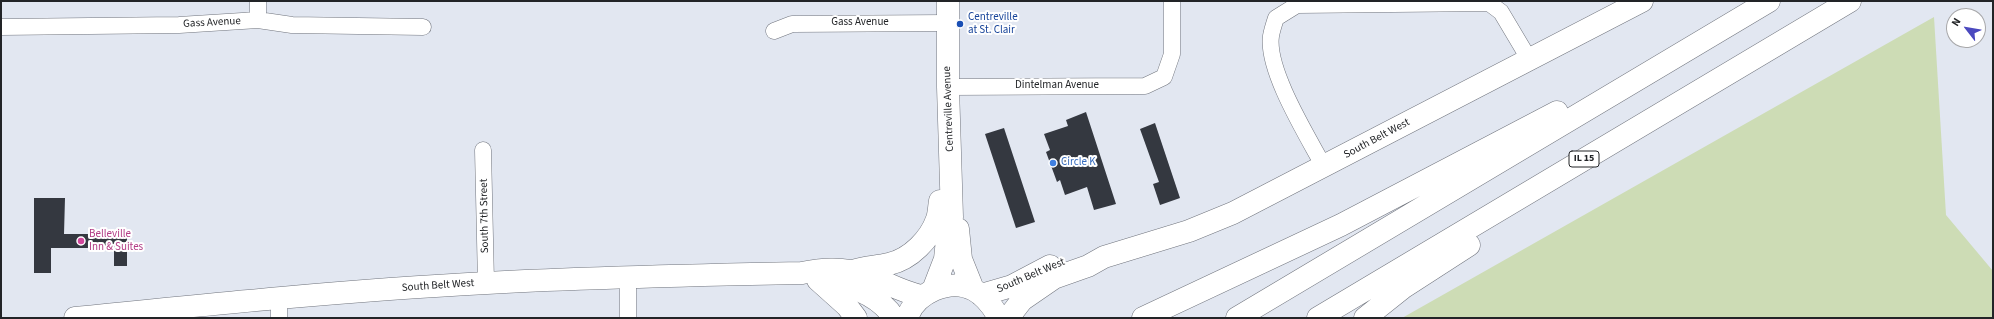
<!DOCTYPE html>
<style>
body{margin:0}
#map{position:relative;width:1994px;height:319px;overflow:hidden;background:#e2e7f1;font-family:"Source Sans 3",sans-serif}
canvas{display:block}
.frame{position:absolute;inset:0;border:2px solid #222427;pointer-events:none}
.north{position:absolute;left:1946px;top:8px;width:40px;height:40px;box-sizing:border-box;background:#fff;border:1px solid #a7a7a9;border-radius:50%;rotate:301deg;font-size:11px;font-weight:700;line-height:16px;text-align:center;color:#222427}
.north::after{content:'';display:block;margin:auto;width:14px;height:18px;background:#4b49bf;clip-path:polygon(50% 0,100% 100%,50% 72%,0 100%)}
</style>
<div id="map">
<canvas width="1994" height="319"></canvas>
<div class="frame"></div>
<div class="north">N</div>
</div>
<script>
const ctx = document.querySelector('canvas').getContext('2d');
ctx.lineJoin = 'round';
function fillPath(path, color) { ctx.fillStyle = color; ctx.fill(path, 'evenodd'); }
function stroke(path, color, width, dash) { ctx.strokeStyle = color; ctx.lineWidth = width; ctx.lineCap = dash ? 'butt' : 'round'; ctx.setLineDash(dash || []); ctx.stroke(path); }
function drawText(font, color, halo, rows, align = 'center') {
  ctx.font = font + ' "Source Sans 3",sans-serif'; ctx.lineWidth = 4; ctx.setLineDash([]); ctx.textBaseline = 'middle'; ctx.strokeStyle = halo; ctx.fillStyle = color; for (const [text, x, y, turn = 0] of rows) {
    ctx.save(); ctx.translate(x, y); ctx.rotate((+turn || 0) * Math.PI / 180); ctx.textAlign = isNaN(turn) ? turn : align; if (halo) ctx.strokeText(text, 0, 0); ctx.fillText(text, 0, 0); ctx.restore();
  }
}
fillPath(new Path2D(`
 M1934 17 1946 215 1993 271V318H1402Z`), '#cddcb5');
fillPath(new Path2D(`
 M1086 112 1116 204 1094 210 1087 187 1065 195 1060 180 1057 182 1046 152 1050 150 1044 134 1068 126 1066 120Z
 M1155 123 1180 198 1160 205 1153 184 1159 182 1140 129Z
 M1004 128 1035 222 1016 228 985 134Z
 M34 198H65L64 234H92V230H110L119 232 118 234H127V266H114V248H51V273H34Z`), '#343840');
const minor = new Path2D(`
 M258 1V20
 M1 27 179 25 258 20 292 25 423 27
 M774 31 792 24 948 23
 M948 87 1145 86 1164 77 1172 54V1
 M483 150 486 283
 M1324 167C1308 137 1266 70 1271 36 1272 30 1274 24 1276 18L1297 5 1489 3 1501 12 1529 59
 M279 298V318
 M628 318V277`);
const secondary = new Path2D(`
 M958 229 961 259 973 289
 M853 271C865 267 877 267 889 264 911 259 930 239 937 219 939 213 939 206 940 201
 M820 280C847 284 878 293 894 318
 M933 290 945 259 948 230 952 217 948 87V1
 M981 295 1012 286 1050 266
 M75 318C212 304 350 290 487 283 592 277 697 275 802 273 824 268 848 268 869 276 887 283 902 292 921 296
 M907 318C915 293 950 277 974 290 985 296 993 307 999 318
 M1008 318 1022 300 1054 278 1088 266 1104 257 1189 231 1233 213 1642 1`);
const motorway = new Path2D(`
 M818 280 847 306 856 318
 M1143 318 1341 225 1557 112
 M1237 318 1769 1
 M1318 318 1850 1
 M1365 318 1404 287 1469 245`);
stroke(minor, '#70747d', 17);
stroke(secondary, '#70747d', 23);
stroke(motorway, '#70747d', 23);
stroke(minor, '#fff', 16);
stroke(secondary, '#fff', 22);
stroke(motorway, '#fff', 22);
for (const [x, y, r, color] of [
 [960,24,4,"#1a4fb4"],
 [1053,163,4,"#3f7fe0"],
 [81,241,4,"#d1479c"]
]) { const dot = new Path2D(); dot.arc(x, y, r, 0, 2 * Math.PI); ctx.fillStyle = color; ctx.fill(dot); stroke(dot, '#fff', 1.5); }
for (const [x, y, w] of [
 [1584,159,30]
]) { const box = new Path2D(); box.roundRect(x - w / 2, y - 8, w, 16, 3); ctx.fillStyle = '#fff'; ctx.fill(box); stroke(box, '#222427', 1); }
drawText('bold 10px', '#222427', null, [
 ["IL 15",1584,159]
]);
drawText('11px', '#164399', '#fff', [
 ["Centreville",968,18],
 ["at St. Clair",968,31]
], 'left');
drawText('11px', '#222427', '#fff', [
 ["Gass Avenue",212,23,-3],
 ["Gass Avenue",860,23],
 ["Dintelman Avenue",1057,86],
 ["Centreville Avenue",949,109,-92],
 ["South Belt West",1377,139,-28],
 ["South 7th Street",485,216,-91],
 ["South Belt West",1031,276,-23],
 ["South Belt West",438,286,-4]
]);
drawText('11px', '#366cbe', '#fff', [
 ["Circle K",1061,163]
], 'left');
drawText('11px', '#b23c85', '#fff', [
 ["Belleville",89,235],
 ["Inn & Suites",89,248]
], 'left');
</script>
